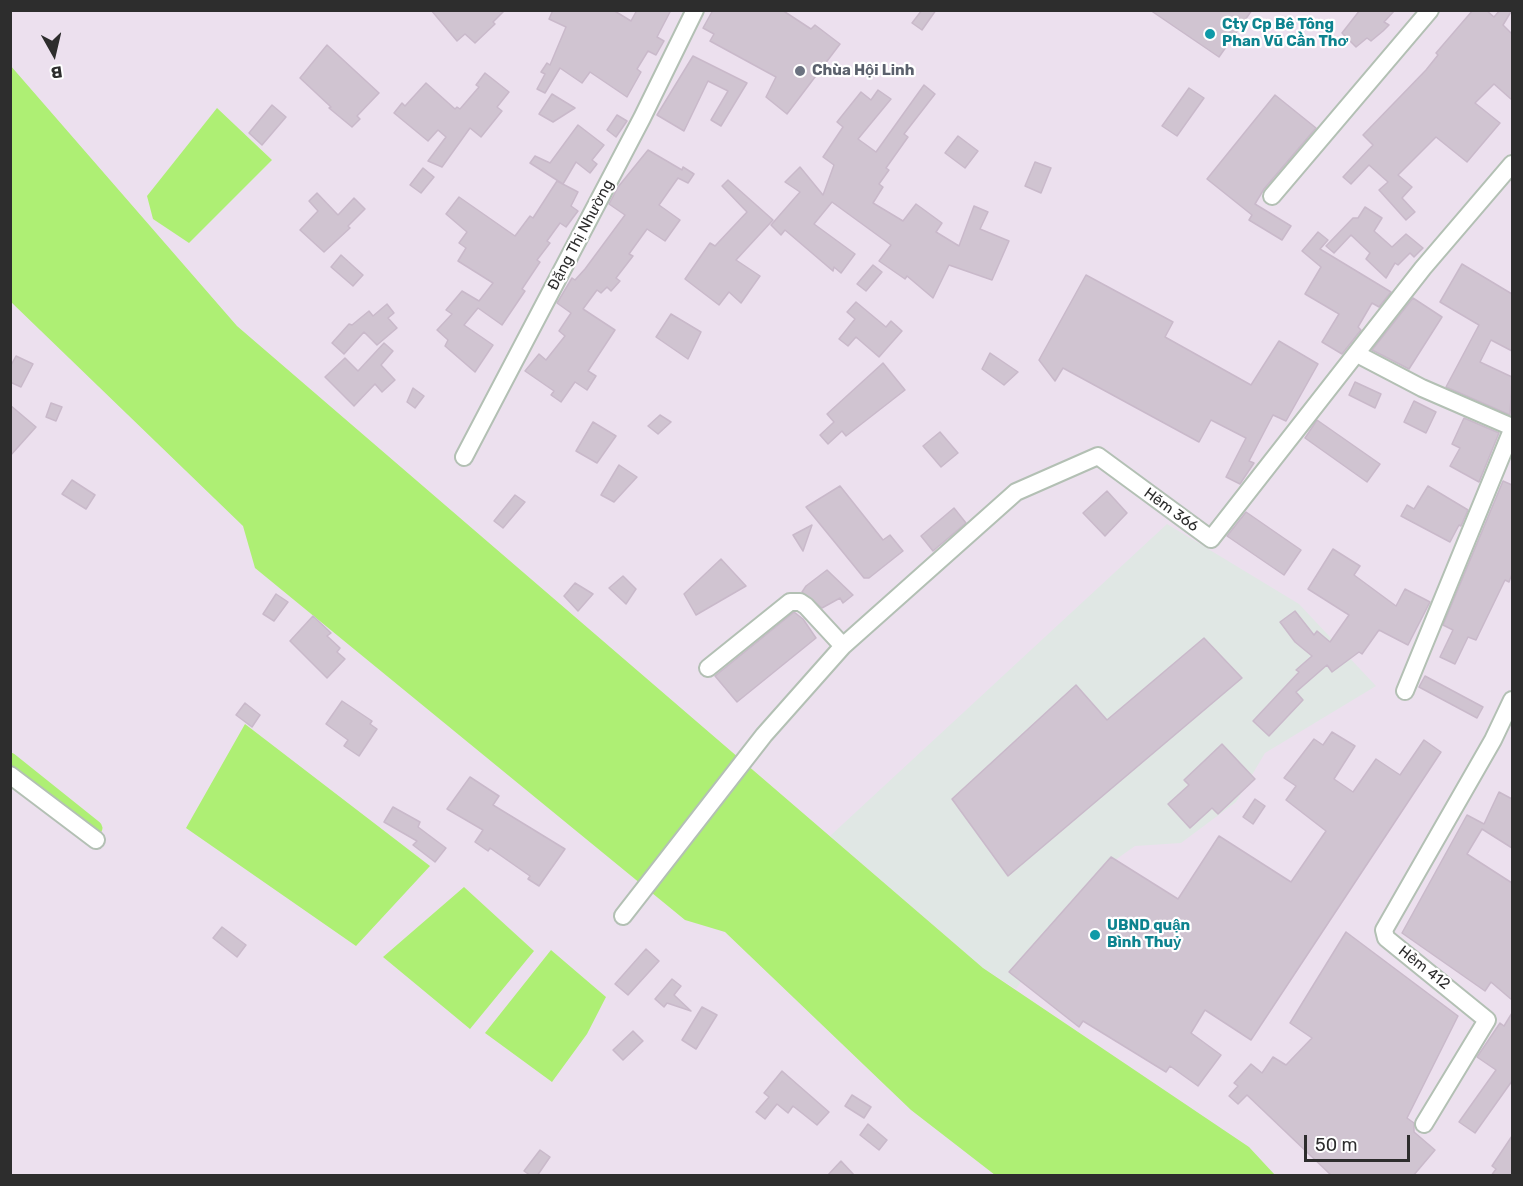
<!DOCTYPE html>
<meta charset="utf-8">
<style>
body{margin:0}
#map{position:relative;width:1523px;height:1186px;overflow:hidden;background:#ece0ee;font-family:Rubik,sans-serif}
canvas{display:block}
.frame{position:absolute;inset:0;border:12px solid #2d2d2d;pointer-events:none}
.north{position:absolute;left:24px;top:24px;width:60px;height:60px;-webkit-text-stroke:4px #fff;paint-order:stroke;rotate:172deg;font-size:16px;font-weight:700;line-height:24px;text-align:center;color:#2d2d2d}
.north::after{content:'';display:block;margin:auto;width:21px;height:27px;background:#2d2d2d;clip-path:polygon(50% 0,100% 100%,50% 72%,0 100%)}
.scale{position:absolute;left:1304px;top:1135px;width:106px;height:27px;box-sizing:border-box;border:3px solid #2d2d2d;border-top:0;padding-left:8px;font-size:18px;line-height:21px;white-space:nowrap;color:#2d2d2d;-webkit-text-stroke:4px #fff;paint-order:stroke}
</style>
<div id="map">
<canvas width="1523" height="1186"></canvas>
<div class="frame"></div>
<div class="north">B</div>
<div class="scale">50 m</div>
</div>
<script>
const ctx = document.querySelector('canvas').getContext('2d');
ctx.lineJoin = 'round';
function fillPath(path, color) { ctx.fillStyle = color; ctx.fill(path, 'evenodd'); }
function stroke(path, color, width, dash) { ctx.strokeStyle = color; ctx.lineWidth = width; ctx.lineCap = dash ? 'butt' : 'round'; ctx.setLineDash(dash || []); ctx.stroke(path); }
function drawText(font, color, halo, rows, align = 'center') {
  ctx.font = font + ' Rubik,sans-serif'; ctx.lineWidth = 4.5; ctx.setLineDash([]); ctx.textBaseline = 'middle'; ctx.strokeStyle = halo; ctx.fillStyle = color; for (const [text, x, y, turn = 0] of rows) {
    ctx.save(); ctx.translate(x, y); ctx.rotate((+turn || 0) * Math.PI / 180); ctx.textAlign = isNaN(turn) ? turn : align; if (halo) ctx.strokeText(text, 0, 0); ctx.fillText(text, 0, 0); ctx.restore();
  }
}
fillPath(new Path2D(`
 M1167 524 1299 604 1376 686 1265 753 1236 802 1181 843 1135 846 1097 873 1016 989 983 968 830 836Z`), '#e0e7e4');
fillPath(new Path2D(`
 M10 65 237 326 983 968 1249 1147 1275 1175H995L911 1110 725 932 685 920 255 568 243 526 11 302Z
 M217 108 272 160 189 243 153 219 147 196Z
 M245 724 430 866 356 946 186 828Z
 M464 887 534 951 470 1029 383 957Z
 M551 950 606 997 587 1034 552 1082 485 1033Z`), '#aeef74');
stroke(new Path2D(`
 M10 760 95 828`), '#aeef74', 15);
const building = new Path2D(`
 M431 10H505L493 22 495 24 475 43 465 34 457 41Z
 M553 10H613L631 21 637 10H671L657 37 664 41 656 55 648 51 637 69 641 72 627 97 590 72 582 83 560 68 545 93 537 89 545 74 541 72 547 63 550 65 566 27 549 19Z
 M713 10H782L811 29 815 25 840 44 787 114 766 97 776 77 710 41 714 34 703 28Z
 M922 10H936L922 30 912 23Z
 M1150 10H1252L1219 57Z
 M1360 10H1395L1384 22 1389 25 1383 31 1371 41 1367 38 1356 47 1342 33Z
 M1473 10H1486L1494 17 1500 10H1512L1503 25 1512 34V100L1494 84 1475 103 1500 123 1467 162 1436 137 1398 175 1412 187 1402 198 1415 212 1406 220 1379 190 1388 182 1369 165 1351 184 1343 177 1373 145 1363 135 1426 70 1438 55 1436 53Z
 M327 45 379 93 357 116 360 119 352 127 329 108 331 107 300 78Z
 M693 56 747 83 721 126 711 120 728 91 708 81 684 131 657 115Z
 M485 73 509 92 497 107 502 111 481 137 470 128 442 167 428 161 446 137 438 130 428 141 394 113 402 103 405 106 426 83 455 109 457 107 460 109 479 87 476 85Z
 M924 85 935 94 904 134 908 137 886 168 889 170 879 184 883 187 873 203 903 221 916 204 942 223 936 232 959 246 974 206 988 212 980 229 1009 241 992 280 949 265 933 298 907 276 905 279 879 261 891 245 832 202 814 224 855 254 841 273 834 267 833 271 785 230 781 235 771 225 800 192 785 182 800 167 823 195 834 165 823 157 843 127 837 122 861 92 871 100 878 90 891 99 858 139 876 152Z
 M1189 88 1204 98 1177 136 1162 126Z
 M552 94 575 108 553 122 539 114Z
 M1275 95 1316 128 1264 189 1255 204 1291 226 1282 240 1249 220 1252 215 1207 179Z
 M272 105 286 117 262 145 249 133Z
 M617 115 627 121 616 137 607 130Z
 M578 125 604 145 592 160 597 164 590 173 576 162 563 184 530 163 535 156 550 163Z
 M958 136 978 151 965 168 945 153Z
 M648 150 682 170 683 167 694 174 688 183 678 178 659 205 680 220 665 241 647 229 629 254 633 256 616 278 620 281 611 291 607 287 601 293 597 290 583 309 615 330 588 371 596 376 587 390 575 382 561 402 551 395 554 391 525 371 539 354 546 360 565 336 559 331 571 313 557 303 572 278 575 280 585 269 625 215 609 204 618 187Z
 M1035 162 1051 168 1041 193 1025 186Z
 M423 168 434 177 421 193 410 185Z
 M728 180 773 220 736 260 760 276 741 303 729 292 719 305 685 279 710 243 715 246 747 212 722 186Z
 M557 181 578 192 571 206 578 211 566 227 560 223 547 241 550 243 537 260 540 262 522 289 525 291 502 325 478 308 464 325 493 345 475 372 445 346 448 340 437 330 452 314 446 310 462 291 479 301 493 283 458 261 466 248 459 243 467 232 446 214 459 197 515 236 530 216 533 218Z
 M317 193 338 215 354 198 365 209 348 226 350 228 324 252 300 230 318 211 309 201Z
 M1365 207 1382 218 1374 231 1392 247 1406 234 1423 248 1414 257 1410 253 1398 265 1395 263 1386 278 1366 259 1370 253 1351 235 1334 253 1326 246 1353 218H1358Z
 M1318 232 1328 240 1320 249 1391 292 1379 307 1372 303 1358 327 1361 330 1342 354 1322 342 1339 314 1305 294 1321 267 1302 251Z
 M341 255 363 275 353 286 331 267Z
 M1462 264 1512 294V351L1491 340 1480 362 1512 377 1510 415 1446 387 1479 325 1440 302Z
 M873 265 882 272 866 291 857 284Z
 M1086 275 1173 322 1165 337 1251 385 1279 341 1318 364 1286 421 1273 415 1249 461 1254 463 1240 484 1226 477 1246 438 1211 420 1199 442 1063 368 1055 381 1039 360Z
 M1413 298 1442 317 1409 369 1372 350Z
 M856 302 886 327 891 321 902 331 879 357 856 337 848 346 839 339 855 319 847 312Z
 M387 304 394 313 388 318 397 328 377 345 364 332 344 354 332 343 349 324 352 325 369 311 373 316Z
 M671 314 701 332 688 359 656 337Z
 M384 343 393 351 381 365 395 380 382 392 375 384 354 406 325 377 345 358 358 371Z
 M990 353 1018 372 1004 385 982 369Z
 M16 356 33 364 21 387 10 382V367Z
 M883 363 905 390 846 436 842 431 828 444 820 435 834 422 827 414Z
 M1355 382 1381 394 1375 408 1349 395Z
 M413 388 424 396 415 408 407 402Z
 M1414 401 1436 412 1426 433 1404 422Z
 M51 403 62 407 56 421 46 417Z
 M10 405 36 427 10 456Z
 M660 415 671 422 658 434 648 426Z
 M1464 418 1499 433 1479 482 1450 466 1460 448 1452 444Z
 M1317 420 1380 464 1367 482 1305 438Z
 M593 422 616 436 597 463 576 451Z
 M940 432 958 453 941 467 923 446Z
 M619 465 637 477 614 502 601 495Z
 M72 480 95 495 86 509 62 494Z
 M1503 481 1512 485V574L1509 582 1505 580 1476 640 1468 637 1455 664 1440 657 1453 630 1443 625Z
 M840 486 883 540 890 535 903 551 869 578H864L806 507Z
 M1428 486 1468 510 1461 526 1459 525 1450 542 1401 516 1407 505 1414 509Z
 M1107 491 1127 513 1105 536 1083 513Z
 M515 495 525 502 503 528 494 521Z
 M954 508 966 523 933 551 921 536Z
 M1246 512 1301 550 1284 575 1227 536Z
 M812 525 803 551 793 535Z
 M1333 549 1360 566 1354 575 1396 606 1405 589 1430 602 1408 645 1379 630 1362 654 1359 652 1332 672 1327 665 1296 692 1303 700 1269 736 1253 721 1299 672 1296 670 1312 656 1295 642 1280 622 1295 611 1314 635 1317 631 1330 642 1349 615 1308 589Z
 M721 559 746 586 696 615 684 594Z
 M827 570 853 595 843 603 840 598 822 608 802 592 806 586Z
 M623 576 636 589 626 604 609 588Z
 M575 583 593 594 578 611 564 596Z
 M276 594 288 602 274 621 263 614Z
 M794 612 803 619 816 638 737 702 715 676Z
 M313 616 331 633 327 636 340 648 337 652 345 659 327 678 290 641Z
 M1204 638 1242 678 1008 876 952 799 1076 685 1107 720Z
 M1425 676 1483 707 1477 718 1419 687Z
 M342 701 372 721 370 724 377 729 359 756 344 746 348 740 326 724Z
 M245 703 260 715 252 727 236 715Z
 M1332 732 1355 746 1334 779 1353 792 1376 759 1400 775 1424 740 1441 752 1251 1040 1205 1010 1191 1033 1221 1055 1198 1086 1170 1066 1166 1072 1083 1021 1079 1027 1009 972 1111 857 1178 899 1219 836 1291 882 1326 831 1286 800 1296 786 1284 778 1314 739 1323 745Z
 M1222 744 1255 779 1218 814 1212 808 1190 828 1168 804 1189 785 1184 780Z
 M470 777 499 796 493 805 565 849 539 886 528 879 530 876 490 848 488 851 475 842 483 830 447 809Z
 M1499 792 1512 799V848L1482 829 1467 854 1512 883V1000L1491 982 1485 991 1402 933 1467 815 1484 824Z
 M1255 799 1265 806 1253 824 1243 817Z
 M393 807 420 822 418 827 446 848 435 862 413 845 417 841 384 822Z
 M222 927 246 945 237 957 213 938Z
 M1346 932 1458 1016 1407 1118 1414 1123V1132L1435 1150 1413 1176H1332L1247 1095 1238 1104 1229 1096 1238 1086 1234 1083 1251 1064 1262 1073 1273 1057 1286 1065 1312 1038 1290 1023Z
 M646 949 659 961 628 995 615 984Z
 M672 979 681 986 674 995 691 1011 667 1003 664 1007 655 999Z
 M702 1007 717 1015 696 1049 682 1040Z
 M1512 1013V1081L1475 1133 1459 1122 1496 1070 1477 1057 1500 1023 1504 1026Z
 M633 1031 643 1041 623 1060 613 1050Z
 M782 1071 829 1112 817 1125 793 1106 788 1113 777 1104 765 1119 756 1112 769 1097 764 1093Z
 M852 1095 871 1107 864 1118 845 1106Z
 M868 1124 887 1140 879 1150 860 1135Z
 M1512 1136V1176H1491L1496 1169 1492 1166Z
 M540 1150 550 1157 537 1176H531L524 1171Z
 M841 1161 855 1176H827Z`);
fillPath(building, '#d0c4d1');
stroke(building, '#c9b9ca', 1.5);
const street = new Path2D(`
 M1272 196 1430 10
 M1357 354 1422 388 1512 427
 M464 457 642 118 695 10
 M708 668 790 602H800L806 606 843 646
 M1405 691 1512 430
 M10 775 96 840
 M623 916 764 735 843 646 1016 492 1098 456 1211 539 1423 268 1512 164
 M1424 1124 1487 1020 1386 938 1384 930 1493 740 1512 700`);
stroke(street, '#b3c0b4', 20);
stroke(street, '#fff', 16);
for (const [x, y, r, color] of [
 [1210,34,6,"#0f9aa8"],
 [800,71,6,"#6b7280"],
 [1095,935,6,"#0f9aa8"]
]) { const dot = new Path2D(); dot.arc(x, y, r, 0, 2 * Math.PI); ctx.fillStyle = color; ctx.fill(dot); stroke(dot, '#fff', 2); }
drawText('bold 15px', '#0d838f', '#fff', [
 ["Cty Cp Bê Tông",1222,25],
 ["Phan Vũ Cần Thơ",1222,42],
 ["UBND quận",1107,926],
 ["Bình Thuỷ",1107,943]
], 'left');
drawText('bold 15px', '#5b616d', '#fff', [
 ["Chùa Hội Linh",812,71]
], 'left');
drawText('15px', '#2d2d2d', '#fff', [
 ["Đặng Thị Nhường",581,235,-62],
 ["Hẽm 366",1171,510,36],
 ["Hẻm 412",1424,968,38]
]);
</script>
